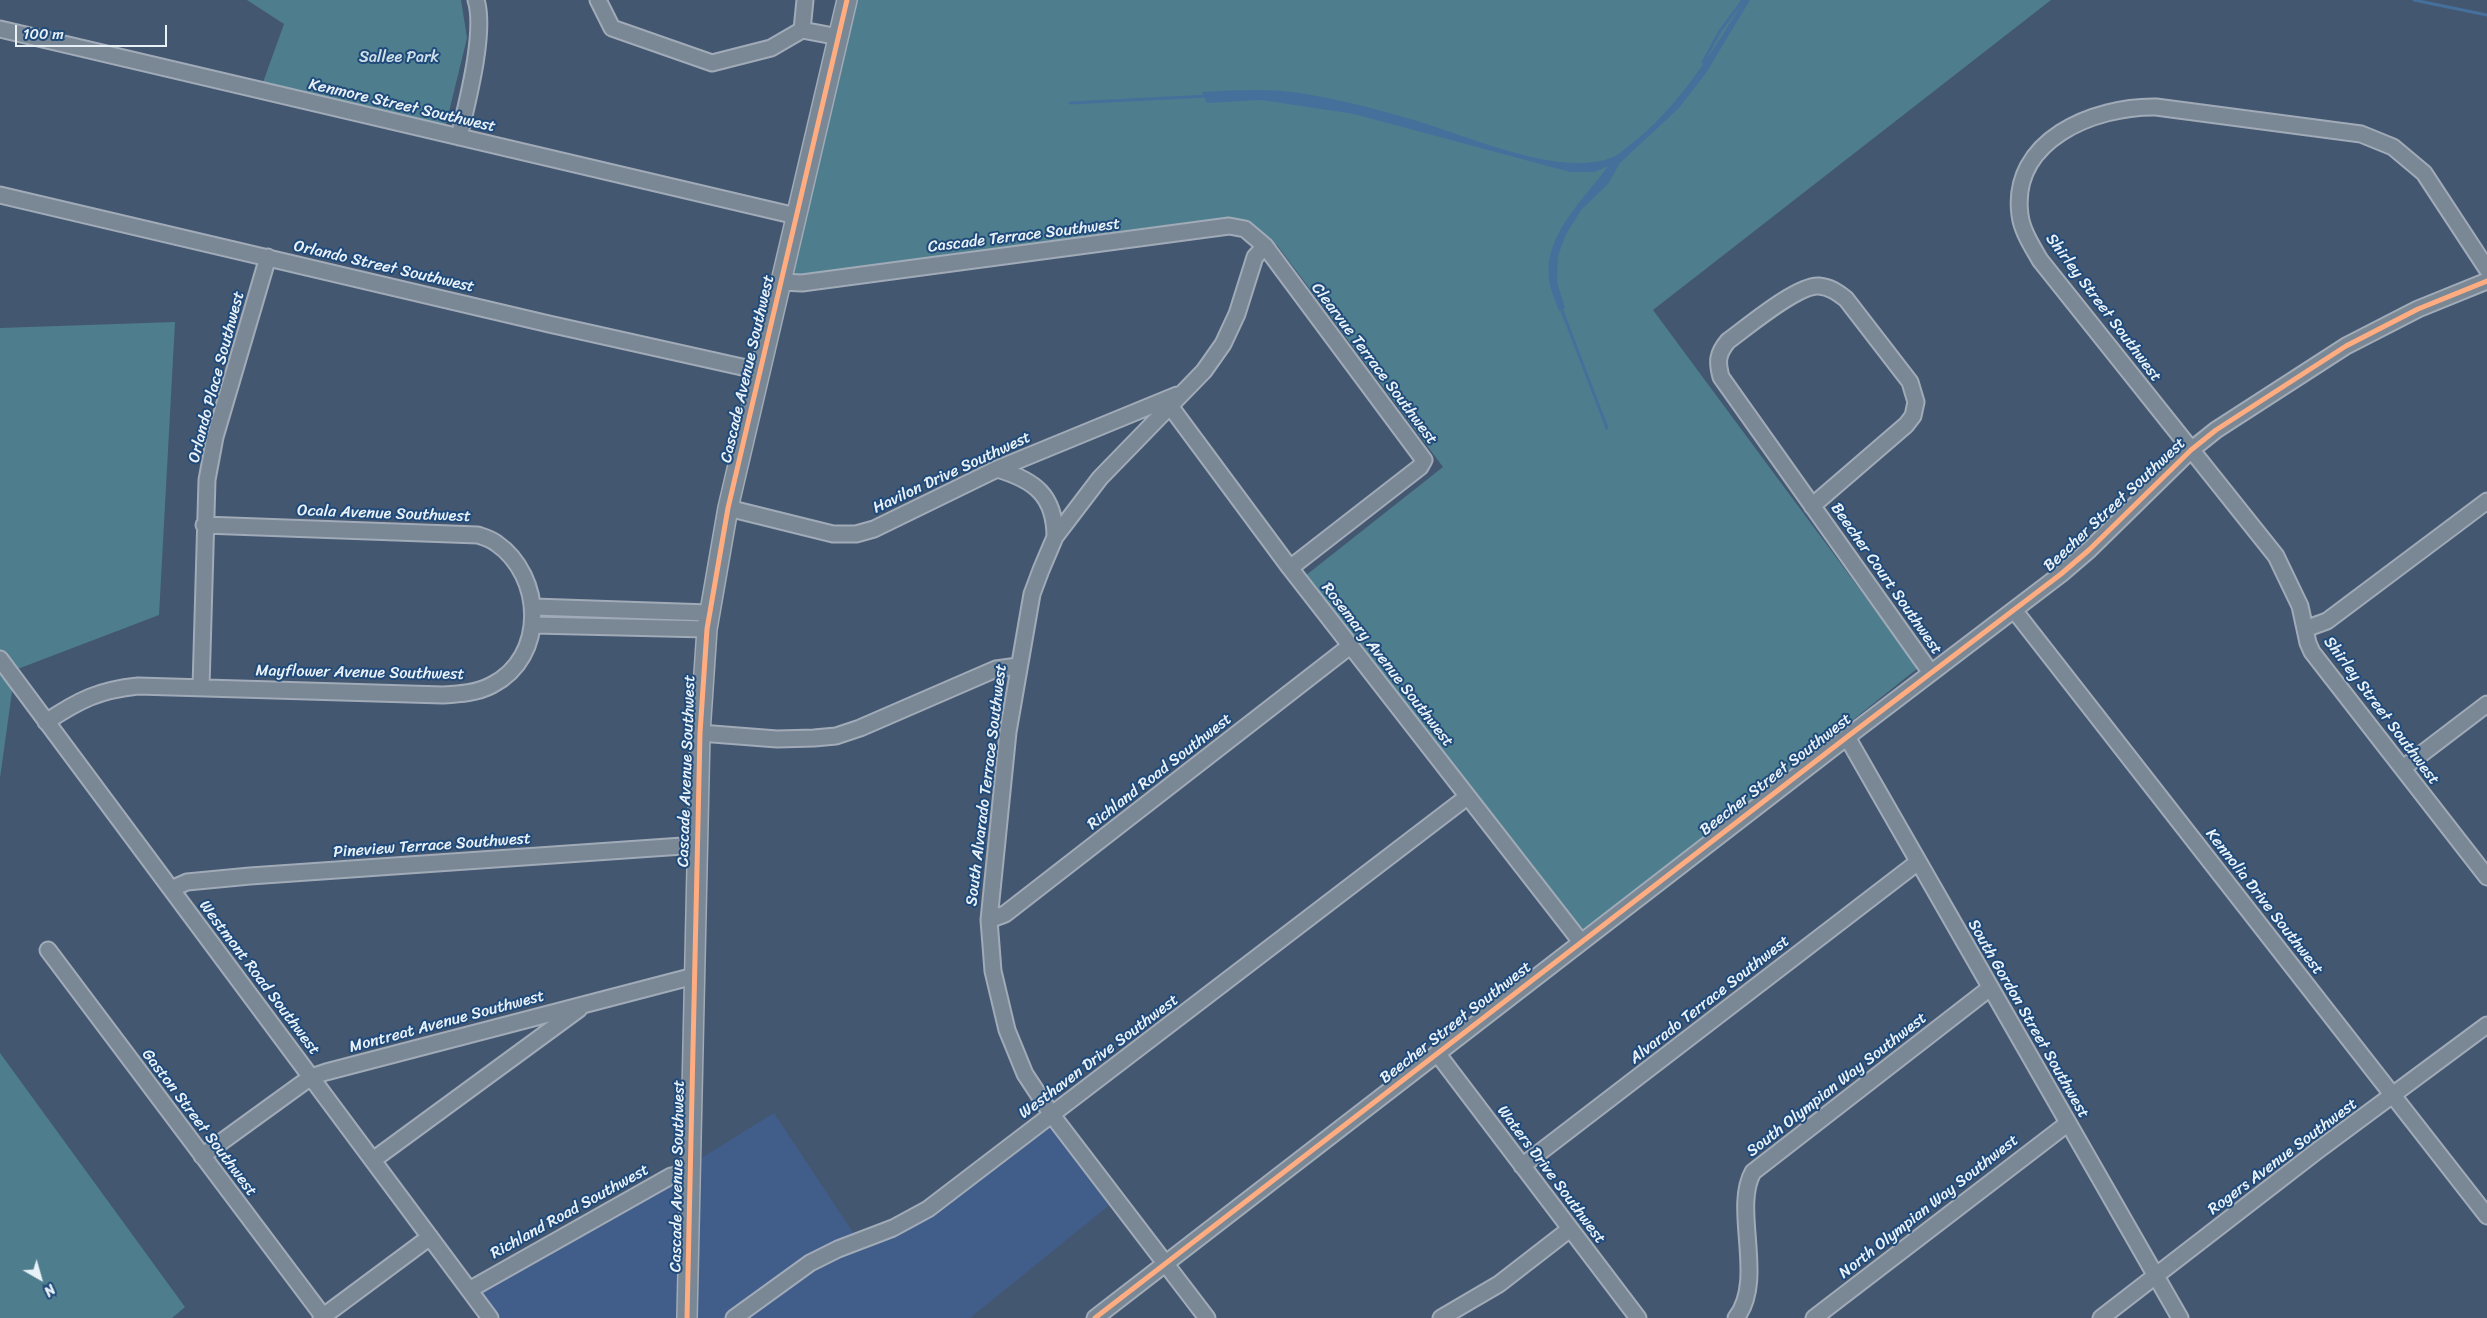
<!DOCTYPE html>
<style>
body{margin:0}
#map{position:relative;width:2487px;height:1318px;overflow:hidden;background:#445771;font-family:Sriracha,sans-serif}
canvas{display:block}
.north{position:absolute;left:15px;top:1253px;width:50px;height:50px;-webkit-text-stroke:4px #1f4a7a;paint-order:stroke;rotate:142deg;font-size:14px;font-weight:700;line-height:20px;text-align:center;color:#e8f1f8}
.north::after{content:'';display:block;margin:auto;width:18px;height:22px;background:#e8f1f8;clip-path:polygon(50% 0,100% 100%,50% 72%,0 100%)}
.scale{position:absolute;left:15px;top:25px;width:152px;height:22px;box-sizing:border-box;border:2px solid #e8f1f8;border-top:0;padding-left:6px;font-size:15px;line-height:18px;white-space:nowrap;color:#e8f1f8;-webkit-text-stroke:4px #1f4a7a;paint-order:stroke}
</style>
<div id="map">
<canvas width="2487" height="1318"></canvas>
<div class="north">N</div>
<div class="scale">100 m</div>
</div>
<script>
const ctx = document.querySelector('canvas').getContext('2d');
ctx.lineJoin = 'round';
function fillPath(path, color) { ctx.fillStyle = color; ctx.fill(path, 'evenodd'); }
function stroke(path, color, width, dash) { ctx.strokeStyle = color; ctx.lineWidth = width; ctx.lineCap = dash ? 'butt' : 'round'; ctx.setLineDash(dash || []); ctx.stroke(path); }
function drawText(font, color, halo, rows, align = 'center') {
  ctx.font = font + ' Sriracha,sans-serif'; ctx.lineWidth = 4; ctx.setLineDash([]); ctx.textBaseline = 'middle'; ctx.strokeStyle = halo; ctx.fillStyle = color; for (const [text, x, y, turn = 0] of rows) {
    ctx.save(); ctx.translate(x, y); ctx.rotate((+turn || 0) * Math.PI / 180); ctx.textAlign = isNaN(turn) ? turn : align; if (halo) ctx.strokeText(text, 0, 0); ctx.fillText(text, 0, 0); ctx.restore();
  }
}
fillPath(new Path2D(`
 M774 1113 856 1237 915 1220 1059 1114 1117 1199 970 1318H483L463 1292 690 1165Z`), '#415d89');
fillPath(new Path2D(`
 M247 0H461L467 38 445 128 261 88 284 24Z
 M842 0H2051L1653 310 1918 668 1580 937 1305 576 1443 467 1277 245 1224 225 778 287Z
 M175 322 159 615 15 670 0 778V328Z
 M0 1053 185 1307 172 1318H0Z`), '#4e7e8d');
fillPath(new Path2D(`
 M1744 0H1750L1706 73 1679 108 1620 163 1608 184 1581 210 1566 234 1558 256 1557 282 1565 308 1559 311C1556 302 1551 291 1549 281 1543 234 1584 200 1608 166L1595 172H1570L1354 114 1261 100 1207 103 1202 92C1239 90 1275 88 1311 95 1347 101 1383 111 1417 121 1468 136 1565 180 1615 156 1620 154 1625 148 1630 145 1678 108 1713 51 1744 0Z`), '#46709c');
stroke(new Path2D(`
 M2414 0 2487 15
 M1703 62 1720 31 1743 0
 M1070 103 1208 96
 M1561 308 1607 428`), '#46709c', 3);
const minor = new Path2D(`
 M598 0 612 28 712 63 771 48 802 30 839 37
 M0 29 796 216
 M802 30 805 0
 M459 137C467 103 486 32 476 0
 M0 195 549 324 760 371
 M2487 269 2424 173 2393 147 2361 134 2156 107C2094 106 2010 140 2020 215 2022 231 2032 246 2040 260L2276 556 2300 606 2308 643 2312 652 2487 877
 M781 282 802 283 1229 226 1245 229 1265 246 1424 460 1420 467 1290 568
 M1170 406 1290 568 1581 942
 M997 469C1034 480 1055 495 1055 537
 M1812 506 1906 425 1913 416 1916 402 1910 382 1846 299C1837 292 1830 287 1819 286 1798 284 1746 328 1728 341 1717 354 1717 362 1721 377L1931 673
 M728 508 833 534H856L874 529 997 469 1177 395
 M534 607 709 613
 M2014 610 2487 1216
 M534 625 707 629
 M2305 629 2327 621 2487 501
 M0 659 490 1318
 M201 687 207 480 215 437 268 257
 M46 722C79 700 99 690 138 686L443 695C460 694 477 693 492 685 547 657 544 576 496 543 491 539 484 537 478 535L204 525
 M700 733 777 739 814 738 836 736 860 728 996 669 1018 666
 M1847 737 2180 1318
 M2403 768 2487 704
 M171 889 187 882 250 876 697 845
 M989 920 1005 914 1350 646
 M48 950 323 1316
 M1437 1053 1638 1318
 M202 1156 311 1077 326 1072 694 976
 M373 1160 579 1009
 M1522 1166 1918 862
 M469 1290 671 1176 691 1172
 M321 1318 430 1237
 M734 1318 810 1263 838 1249 893 1228 928 1209 1467 797
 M1095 1318 1847 737 2061 574 2089 550 2191 450 2216 430 2346 346 2418 309 2487 281
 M1207 1318 1052 1115 1025 1074 1007 1030 993 971 989 920 1008 732 1032 594 1041 570 1055 537 1100 478 1204 371 1223 344 1237 314 1255 257 1265 246
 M1441 1318 1499 1284 1570 1229
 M1736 1318C1766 1280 1732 1209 1753 1172L1990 988
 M1814 1318 2067 1124
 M2101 1318 2317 1151 2487 1025`);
const major = new Path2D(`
 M687 1318 700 733 707 629 728 508 847 0`);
stroke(minor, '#a1abb8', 19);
stroke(major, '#a1abb8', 22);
stroke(minor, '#7a8795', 15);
stroke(major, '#7a8795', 19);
stroke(new Path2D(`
 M687 1318 700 733 707 629 728 508 847 0
 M1095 1318 1847 737 2061 574 2089 550 2191 450 2216 430 2346 346 2418 309 2487 281`), '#ffac80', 5);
drawText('16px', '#d1e1e9', '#1f4a7a', [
 ["Sallee Park",399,58]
]);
drawText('16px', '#e8f1f8', '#1f4a7a', [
 ["Kenmore Street Southwest",402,106,13],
 ["Cascade Terrace Southwest",1024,236,-7],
 ["Orlando Street Southwest",384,267,13],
 ["Shirley Street Southwest",2103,308,53],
 ["Clearvue Terrace Southwest",1374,364,53],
 ["Cascade Avenue Southwest",748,369,-77],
 ["Orlando Place Southwest",217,377,-75],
 ["Havilon Drive Southwest",952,473,-25],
 ["Beecher Street Southwest",2115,505,-43],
 ["Ocala Avenue Southwest",384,514,2],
 ["Beecher Court Southwest",1886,579,55],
 ["Rosemary Avenue Southwest",1387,665,52],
 ["Mayflower Avenue Southwest",360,673,1],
 ["Shirley Street Southwest",2381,711,53],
 ["Cascade Avenue Southwest",687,771,-88],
 ["Richland Road Southwest",1160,772,-38],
 ["Beecher Street Southwest",1776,775,-38],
 ["South Alvarado Terrace Southwest",987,785,-83],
 ["Pineview Terrace Southwest",432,846,-4],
 ["Kennolia Drive Southwest",2264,902,52],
 ["Westmont Road Southwest",259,978,53],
 ["Alvarado Terrace Southwest",1710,1000,-38],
 ["South Gordon Street Southwest",2028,1019,60],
 ["Montreat Avenue Southwest",447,1022,-15],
 ["Beecher Street Southwest",1456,1023,-38],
 ["Westhaven Drive Southwest",1099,1057,-37],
 ["South Olympian Way Southwest",1837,1085,-38],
 ["Gaston Street Southwest",199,1123,53],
 ["Rogers Avenue Southwest",2283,1157,-37],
 ["Waters Drive Southwest",1551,1175,53],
 ["Cascade Avenue Southwest",678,1176,-89],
 ["North Olympian Way Southwest",1929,1207,-38],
 ["Richland Road Southwest",570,1212,-29]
]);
</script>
